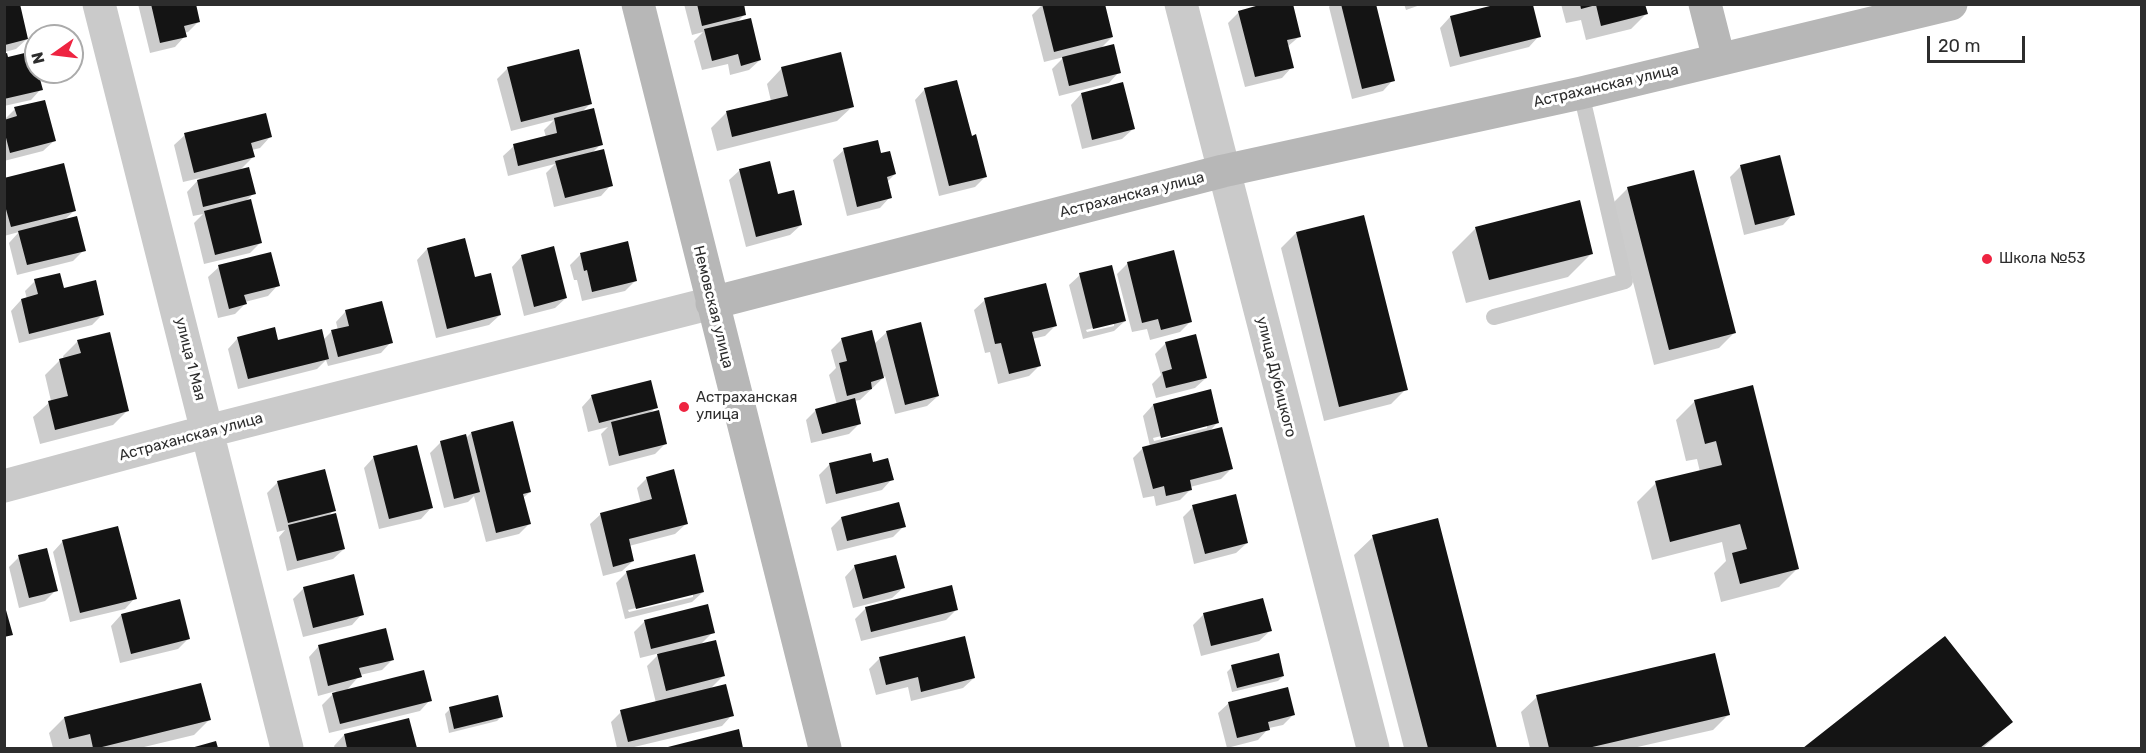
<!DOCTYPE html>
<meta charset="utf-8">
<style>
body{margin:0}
#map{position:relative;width:2146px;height:753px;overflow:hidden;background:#fff;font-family:Rubik,sans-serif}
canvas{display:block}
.frame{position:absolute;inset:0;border:6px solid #2d2d2d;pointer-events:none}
.north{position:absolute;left:24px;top:24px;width:60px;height:60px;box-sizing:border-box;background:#fff;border:2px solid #ababab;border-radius:50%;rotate:256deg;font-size:16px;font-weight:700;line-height:24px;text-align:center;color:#2d2d2d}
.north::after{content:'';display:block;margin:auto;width:21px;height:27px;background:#ee2441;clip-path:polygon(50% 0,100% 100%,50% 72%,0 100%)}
.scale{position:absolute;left:1927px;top:36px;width:98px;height:27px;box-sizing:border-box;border:3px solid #2d2d2d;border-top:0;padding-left:8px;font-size:18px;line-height:21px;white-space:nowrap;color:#2d2d2d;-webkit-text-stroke:4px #fff;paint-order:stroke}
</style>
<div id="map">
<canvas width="2146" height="753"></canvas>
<div class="frame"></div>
<div class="north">N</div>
<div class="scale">20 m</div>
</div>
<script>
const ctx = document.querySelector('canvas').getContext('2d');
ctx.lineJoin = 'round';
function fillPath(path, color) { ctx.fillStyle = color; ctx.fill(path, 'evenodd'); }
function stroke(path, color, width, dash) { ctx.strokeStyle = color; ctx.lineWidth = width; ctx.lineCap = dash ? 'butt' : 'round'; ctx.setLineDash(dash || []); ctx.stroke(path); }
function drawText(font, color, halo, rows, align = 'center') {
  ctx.font = font + ' Rubik,sans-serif'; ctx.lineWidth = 6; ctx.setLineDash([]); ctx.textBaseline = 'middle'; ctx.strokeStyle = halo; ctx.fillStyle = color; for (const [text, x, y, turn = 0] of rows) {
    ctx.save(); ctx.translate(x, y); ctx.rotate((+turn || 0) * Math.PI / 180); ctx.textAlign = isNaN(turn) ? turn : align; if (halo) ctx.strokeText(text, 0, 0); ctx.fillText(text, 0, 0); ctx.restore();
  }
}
fillPath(new Path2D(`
 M4 4H18L27 39 16 49 5 52 7 59 32 53 41 89 31 100 4 106Z
 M138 4H195L199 21 188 32 184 33 185 36 175 47 150 53Z
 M684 4H742L745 14 736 23 760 60 749 70 730 75 728 64 702 70 694 41 703 32 692 35Z
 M1043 4 1112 37 1100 49 1119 72 1109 83 1059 96 1052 69 1064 57 1044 62 1032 15Z
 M1331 4H1374L1393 80 1383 91 1352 99 1329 7Z
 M1404 4H1423L1406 10Z
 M1501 4H1531L1539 36 1529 47 1450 67 1440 28 1450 17Z
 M1561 4H1644L1646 14 1631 29 1586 40 1581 20 1566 23Z
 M1239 12 1300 36 1287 47 1292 67 1282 78 1245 87 1228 23Z
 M508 68 591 103 581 113 601 144 592 153 611 185 601 196 554 207 546 173 555 164 508 176 503 156 514 146 546 137 544 130 554 120 511 131 497 79Z
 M782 68 853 106 837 121 717 151 711 128 726 113 771 101 767 84Z
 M925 89 970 137 986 176 975 187 939 196 915 100Z
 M1081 94 1133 129 1122 139 1082 149 1071 105Z
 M15 109 54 141 43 151 4 161 5 119Z
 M185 135 270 137 260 148 252 150 253 157 240 170 254 193 245 202 260 243 250 253 204 264 194 223 203 214 193 216 187 192 200 178 183 182 174 145Z
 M844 150 880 155 895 174 887 182 890 197 880 208 847 216 833 160Z
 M1779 157 1793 214 1783 225 1744 235 1730 177 1740 167Z
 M740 170 777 196 801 225 790 235 746 247 729 180Z
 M4 180 74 211 63 221 84 250 73 261 17 275 9 243 19 232 4 236Z
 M1628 188 1734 333 1719 348 1654 365 1613 203Z
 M1476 228 1592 253 1568 277 1466 303 1452 252Z
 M1296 233 1406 389 1391 404 1324 421 1281 248Z
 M464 240 474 278 500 315 489 325 436 338 417 260 427 249Z
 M627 243 636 280 625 291 582 301 577 280H574L570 265 580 255Z
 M522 256 566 298 555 308 524 316 512 267Z
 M1128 263 1190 322 1180 332 1150 340 1147 329 1132 332 1117 274Z
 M219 267 278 285 268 296 245 302V304L235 314 218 318 208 277Z
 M1080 275 1125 321 1114 331 1083 339 1069 285ZM1114 322V326L1087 332 1086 330Z
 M35 281 103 314 92 325 19 343 11 311 21 300 27 299 25 291Z
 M985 300 1056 325 1045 336 1032 339 1039 366 1029 376 998 384 990 352 985 353 974 310Z
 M346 311 391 342 381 353 328 366 326 360 317 369 238 389 228 349 238 338 277 342 323 340 332 331 338 330 336 322Z
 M887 332 938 396 927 406 895 414 885 376 860 400 854 401 860 423 849 434 811 443 806 420 816 410 837 405 829 375 836 368 831 350 842 339 874 344Z
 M78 341 128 410 113 425 40 444 33 417 51 401 45 375 60 360 64 359 63 356Z
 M1166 343 1206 378 1195 388 1156 398 1152 384 1161 375 1155 354Z
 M1210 391 1217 423 1209 432 1231 469 1221 479 1190 487 1191 489 1180 500 1156 506 1154 496 1143 498 1133 458 1143 448 1150 446 1143 416 1153 405ZM1207 425V428L1154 441 1153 438Z
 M592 396 656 407 650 413 666 443 655 454 609 466 601 434 608 427 588 432 582 407Z
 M1695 401 1798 568 1779 587 1721 602 1714 573 1726 561 1722 542 1652 560 1637 502 1656 483 1700 472 1697 459 1686 461 1676 420Z
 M471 433 530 492 523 498 529 524 519 534 486 542 474 496 468 502 444 508 430 453 441 442 465 439Z
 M870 455 872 464 892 479 882 490 826 504 819 475 829 465Z
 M374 457 431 508 421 519 379 529 364 468Z
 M647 478 686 524 675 534 629 546 633 561 622 571 603 576 590 524 601 514 641 504 637 488Z
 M278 482 334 510 328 516 344 549 333 559 287 571 279 537 285 530 277 532 267 493Z
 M1193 507 1247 543 1236 553 1194 564 1183 517Z
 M841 518 904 526 893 537 837 551 831 528Z
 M1437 520 1495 748H1404L1354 555 1373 537Z
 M63 541 135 598 125 609 70 622 53 552Z
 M19 557 56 590 45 601 19 608 9 567Z
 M855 566 903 588 892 598 853 608 845 577Z
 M627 572 703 592 692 602 625 619 616 583ZM693 593V597L629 612 628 610Z
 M304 588 362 614 352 625 303 637 293 599Z
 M706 606 713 632 700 645 724 675 709 690 732 715 722 726 630 748H617L611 722 621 712 656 703 647 666 660 653 640 658 634 632 644 622Z
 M866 608 957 609 946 620 861 641 855 619Z
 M1204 614 1270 631 1259 641 1201 656 1193 625Z
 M121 615 188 639 178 649 120 663 111 626Z
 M1945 638 2011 722 1983 748H1805Z
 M319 646 393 659 382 670 360 675 346 691 430 700 420 711 329 733 322 705 336 691 318 696 309 657Z
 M880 658 974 678 963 688 911 701 908 687 876 695 869 669Z
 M1232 667 1283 676 1278 681 1232 692 1227 672Z
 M1537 697 1728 715 1713 730 1633 748H1530L1521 712Z
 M1229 703 1294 714 1283 725 1269 728 1258 740 1227 748 1218 713Z
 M450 709 502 716 497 721 449 733 445 714Z
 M64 718 209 720 194 735 140 748H53L49 733Z
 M408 719 416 748H335L334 746 344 735Z
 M738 731 742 748H667Z`), '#0003');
fillPath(new Path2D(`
 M5 4H20L28 39 5 45Z
 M151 4H196L200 22 184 26 187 37 160 43Z
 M697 4H744L746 15 702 26Z
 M1042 4H1105L1113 37 1054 52Z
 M1263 4H1293L1301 37 1287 40 1294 68 1255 77 1238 11Z
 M1341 4H1376L1395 81 1362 89Z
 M1580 4H1645L1648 14 1601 26 1596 5 1581 9Z
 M1494 5H1533L1541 37 1460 57 1450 16Z
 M751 18 761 60 741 66 738 54 712 61 704 29Z
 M1114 44 1121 73 1069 86 1062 57Z
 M579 49 592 104 521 122 507 67Z
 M33 51 36 72H38L43 90 4 99V54L7 53 8 57Z
 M841 52 854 107 732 137 726 111 788 96 781 67Z
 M957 80 972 136 976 134 987 177 949 186 924 88Z
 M1123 82 1135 129 1092 140 1081 93Z
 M45 100 56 141 10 153 4 130V120L17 116 14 107Z
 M594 108 603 145 518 166 513 144 557 133 554 118Z
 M266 113 272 137 251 143 255 157 194 173 184 133Z
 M878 140 881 153 890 151 896 174 887 177 892 198 857 207 843 148Z
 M604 149 613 186 565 198 555 161Z
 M1780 155 1795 215 1755 225 1740 165Z
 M770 161 778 194 794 190 802 225 756 237 739 169Z
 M64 163 76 211 11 227 4 202V178Z
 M249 167 256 194 203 207 197 180Z
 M1694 170 1736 333 1669 350 1627 187Z
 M251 199 262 243 215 255 204 211Z
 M1580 200 1593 254 1489 280 1475 227Z
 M1364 215 1408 390 1339 407 1296 232Z
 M77 216 86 251 27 265 18 231Z
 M465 238 475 277 491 273 501 315 447 329 427 248Z
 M628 241 637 281 592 292 587 270 584 271 580 253Z
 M554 246 567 298 534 307 521 255Z
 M1174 250 1192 322 1161 330 1158 319 1142 323 1127 262Z
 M271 252 280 286 244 295 247 304 229 309 218 265Z
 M1112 265 1126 321 1093 329 1079 273Z
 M60 273 64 288 96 280 104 315 29 334 21 299 38 294 34 279Z
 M1046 283 1057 326 1032 332 1041 366 1009 374 1001 343 995 344 984 298Z
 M382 301 393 343 338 357 331 330 349 326 345 310Z
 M921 322 939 396 905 405 886 331Z
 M275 327 278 340 322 329 329 359 248 379 237 337Z
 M872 330 884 378 871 382 872 389 847 396 839 363 847 361 841 338Z
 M110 332 129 411 55 430 48 401 68 396 59 359 81 353 77 340Z
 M1196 334 1207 378 1166 388 1162 372 1172 369 1165 342Z
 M651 380 658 408 599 423 591 395Z
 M1753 385 1799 569 1740 584 1732 553 1747 549 1740 524 1670 542 1655 481 1722 465 1716 441 1705 444 1694 400Z
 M1211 389 1219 423 1161 438 1153 404Z
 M855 398 861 424 822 434 815 409Z
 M659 410 667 444 619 456 611 422Z
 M513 421 531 492 523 494 531 524 496 533 471 432Z
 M1222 427 1233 469 1190 480 1192 490 1166 496 1164 486 1153 489 1142 447Z
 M466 434 480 492 454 499 440 441Z
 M417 445 433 508 389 519 373 456Z
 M871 453 873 462 888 458 894 480 836 494 829 463Z
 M325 469 336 511 288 523 277 481Z
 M674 469 688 524 629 539 634 561 613 567 600 513 652 499 646 477Z
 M1236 494 1248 543 1205 554 1192 505Z
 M899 502 906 527 847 541 841 517Z
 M336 513 345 549 297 561 288 525Z
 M1438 518 1497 748H1428L1372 535Z
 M118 526 137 599 80 613 62 540Z
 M47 548 58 591 29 598 18 555Z
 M695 554 704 592 636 609 626 571Z
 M896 555 905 588 863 599 854 565Z
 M354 574 364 615 313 628 303 587Z
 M952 585 958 610 871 632 865 607Z
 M1263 598 1272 631 1211 646 1203 613Z
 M180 599 190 639 131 654 121 614Z
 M4 603 13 635 4 637Z
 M708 604 715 633 651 649 644 620Z
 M386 628 394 660 359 668 362 677 328 686 318 645Z
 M965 636 975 678 921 692 918 677 886 685 879 657Z
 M1945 636 2013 722 1980 748H1803Z
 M716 640 725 676 666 691 657 654Z
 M1279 653 1284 676 1237 688 1231 665Z
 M1715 653 1730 715 1588 748H1549L1536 695Z
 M424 670 432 701 340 724 332 693Z
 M201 683 211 720 98 748H93L90 734 69 739 64 717Z
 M726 684 734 716 628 742 620 710Z
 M1288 687 1295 715 1268 722 1270 730 1237 738 1228 702Z
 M498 695 503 717 454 729 449 707Z
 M409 718 417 748H347L344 734Z
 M739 729 743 748H664Z
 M216 741 218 748H191Z`), '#141414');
stroke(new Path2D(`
 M1494 317 1625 281 1581 93`), '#cacaca', 16);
stroke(new Path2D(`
 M99 4 287 748
 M1181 4 1373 748
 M4 486 208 431 712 303`), '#cacaca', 33);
stroke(new Path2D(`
 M638 4 825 748
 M1705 4 1719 59
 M712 303 1223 171 1581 93 1951 4`), '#b7b7b7', 33);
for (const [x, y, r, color] of [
 [1987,259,6,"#ee2441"],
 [684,407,6,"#ee2441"]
]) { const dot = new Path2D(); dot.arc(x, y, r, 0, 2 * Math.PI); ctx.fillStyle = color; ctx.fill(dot); stroke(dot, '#fff', 2); }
drawText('15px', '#2d2d2d', '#fff', [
 ["Астраханская улица",1606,86,-13],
 ["Астраханская улица",1132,195,-14],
 ["Немовская улица",713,307,76],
 ["улица 1 Мая",190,359,76],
 ["улица Дубицкого",1276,377,76],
 ["Астраханская улица",191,437,-15]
]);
drawText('15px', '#2d2d2d', '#fff', [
 ["Школа №53",1999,259],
 ["Астраханская",696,398],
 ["улица",696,415]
], 'left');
</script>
